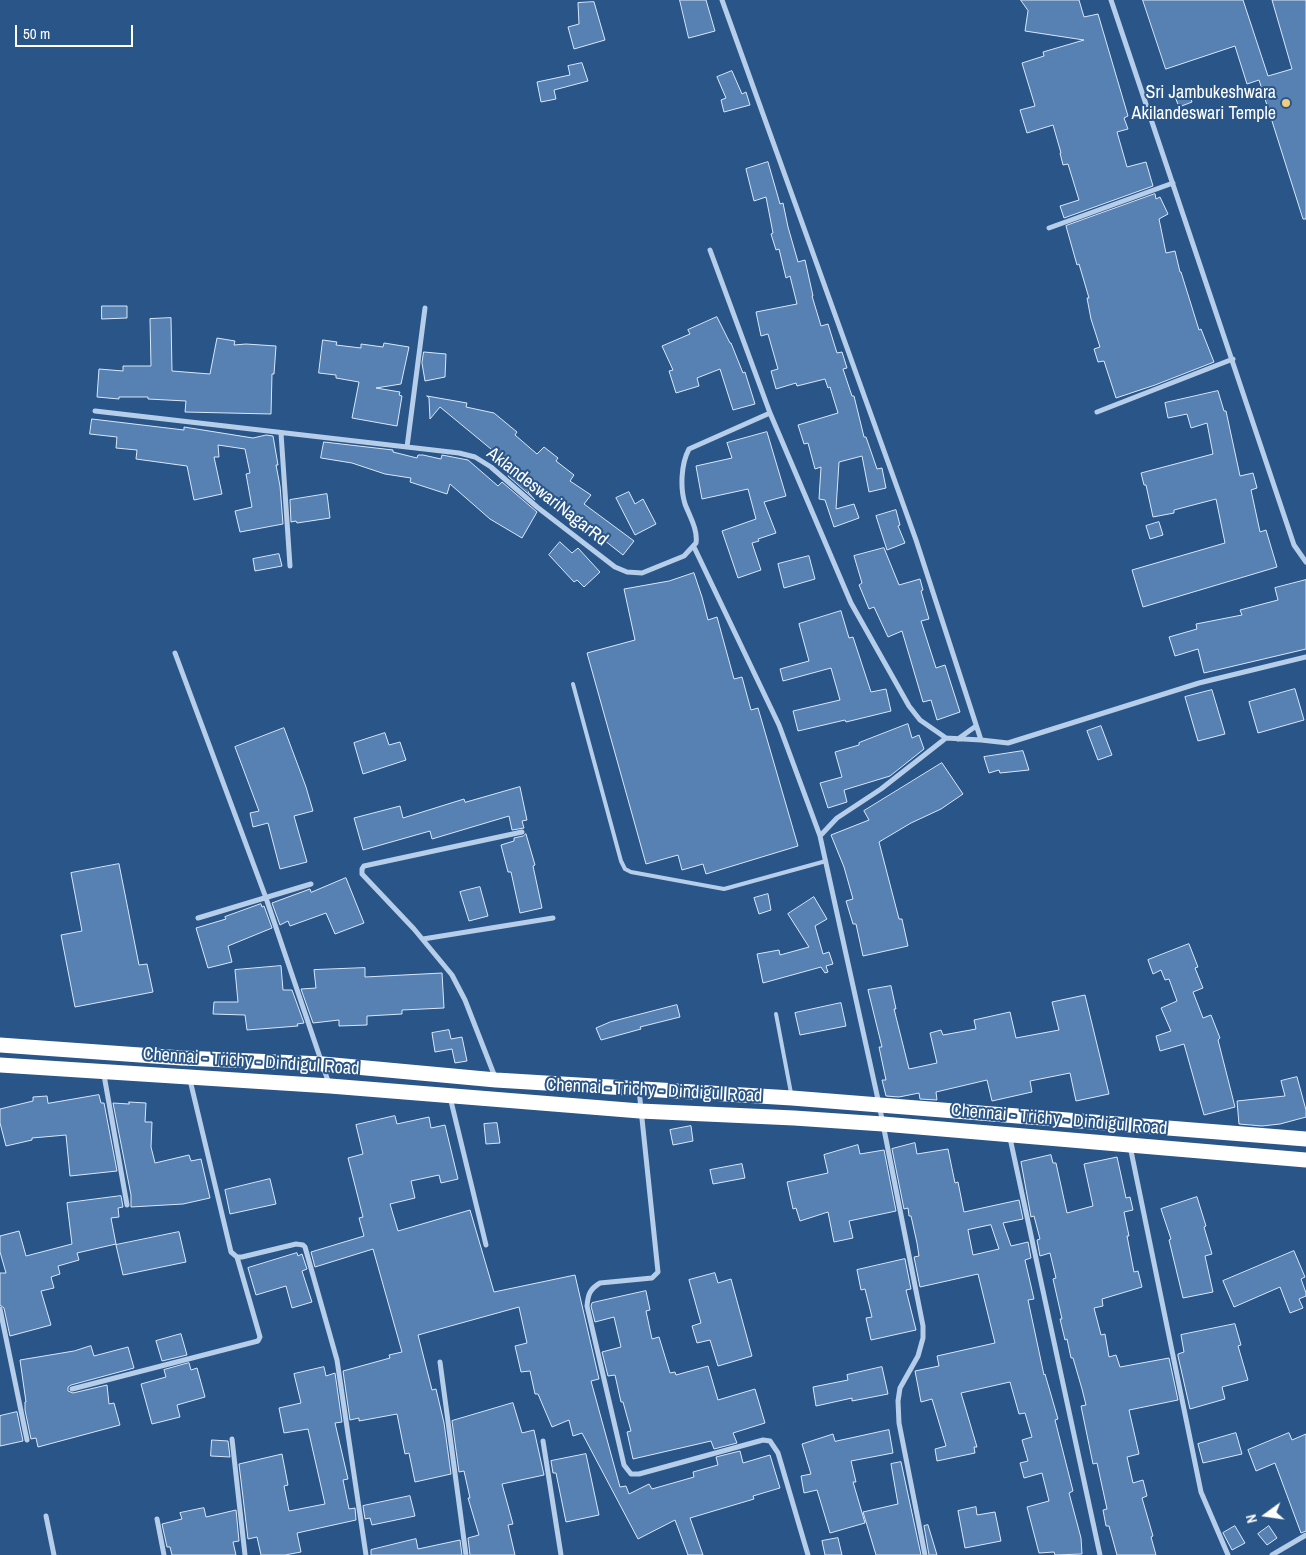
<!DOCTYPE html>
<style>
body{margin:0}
#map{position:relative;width:1306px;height:1555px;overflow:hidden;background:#295589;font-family:"Archivo Narrow",sans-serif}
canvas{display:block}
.north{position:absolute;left:1241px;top:1490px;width:50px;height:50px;-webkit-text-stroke:4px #295589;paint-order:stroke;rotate:256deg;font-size:14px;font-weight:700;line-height:20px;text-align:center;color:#fff}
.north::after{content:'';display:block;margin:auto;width:18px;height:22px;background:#fff;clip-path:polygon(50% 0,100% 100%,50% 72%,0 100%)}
.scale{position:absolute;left:15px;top:25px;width:118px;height:22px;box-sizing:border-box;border:2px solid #fff;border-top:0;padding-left:6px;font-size:15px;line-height:18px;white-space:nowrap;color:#fff;-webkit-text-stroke:4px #295589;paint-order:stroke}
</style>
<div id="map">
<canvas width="1306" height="1555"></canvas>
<div class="north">N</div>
<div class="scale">50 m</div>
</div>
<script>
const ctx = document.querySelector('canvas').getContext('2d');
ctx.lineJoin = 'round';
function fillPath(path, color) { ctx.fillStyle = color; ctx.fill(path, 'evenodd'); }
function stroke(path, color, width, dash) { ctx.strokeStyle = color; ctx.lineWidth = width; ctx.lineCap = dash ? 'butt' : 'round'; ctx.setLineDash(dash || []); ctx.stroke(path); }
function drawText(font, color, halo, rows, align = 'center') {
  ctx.font = font + ' "Archivo Narrow",sans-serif'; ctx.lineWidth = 4; ctx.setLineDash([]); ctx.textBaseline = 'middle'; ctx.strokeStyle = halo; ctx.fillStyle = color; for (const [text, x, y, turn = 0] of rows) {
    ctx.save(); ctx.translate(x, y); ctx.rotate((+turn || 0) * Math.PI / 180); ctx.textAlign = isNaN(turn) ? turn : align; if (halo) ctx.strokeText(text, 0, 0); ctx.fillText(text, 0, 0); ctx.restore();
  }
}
const building = new Path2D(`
 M680 0H706L715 31 689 38Z
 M1021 0H1079L1084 17 1098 14 1128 116 1124 118 1128 129 1117 132 1127 167 1146 162 1153 186 1064 218 1060 206 1079 200 1068 164 1063 165 1060 153H1061L1053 125 1027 133 1020 110 1035 106 1022 63 1044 56 1043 52 1084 40 1025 31 1028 11Z
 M1143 0H1243L1268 76 1292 69 1272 0H1306V219H1303L1259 80 1247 84 1235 46 1166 69Z
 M594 2 605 40 574 49 568 27 579 24 578 3Z
 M582 63 588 81 554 90 556 99 541 102 537 82 570 75 568 66Z
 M732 71 742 94 746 92 750 105 724 112 721 100 726 98 717 77Z
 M1188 89 1192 102 1179 107 1174 94Z
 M768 162 780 204 783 203 788 227 798 262 805 260 813 296H812L821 326 828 324 837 353 842 352 847 368 843 369 852 396H854L864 437H866L877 469 882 468 886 488 869 492 862 456 839 462 836 509 854 504 859 518 834 527 825 500 819 499 821 467 815 469 808 443 804 444 798 425 838 413 830 387 828 388 825 379 797 386 796 383 776 389 771 371 778 369 768 334 761 336 756 312 797 304 790 276 786 278 779 249 776 250 771 234 773 233 766 197 754 201 746 169Z
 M1155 194 1156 199 1160 197 1168 214 1159 219 1166 253 1175 251 1180 272H1181L1199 330 1201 329 1214 362 1155 385 1116 398 1104 361 1098 362 1094 349 1100 347 1091 319 1087 298H1089L1079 264 1077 265 1066 226Z
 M102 306H127V318L102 319Z
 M717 317 730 343H731L743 373 745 372 755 404 733 410 720 369 697 378 699 386 676 393 669 371 673 370 662 346 690 334 688 330Z
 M171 318 172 371 210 374 217 338 235 341 234 345 246 344 276 346 274 374H272L271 414 185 412 186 401 148 399V397H119V399L97 397 99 369 123 371V366H151L150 319Z
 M323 340 337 342 336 345 361 348V344L383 347 384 343 409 347 401 384 376 388 400 392 399 395 402 396 397 426 352 418 359 382 336 378V375L319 373Z
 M424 352 446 354 445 377 425 381 422 363Z
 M1218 391 1224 411H1226L1240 476 1253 473 1257 488 1251 490 1260 532 1266 530 1277 567 1143 607 1132 570 1225 543 1216 499 1174 510V513L1153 517 1146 485H1144L1141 473 1213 454 1207 423 1191 428 1187 414 1168 418 1165 403Z
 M427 396 467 403 466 407 494 413 517 432 515 435 537 454 544 447 558 458 556 461 574 475 570 481 591 495 584 504 634 541 623 555 534 485 528 492 535 500 508 476 514 468 440 407 430 419 429 398Z
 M92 419 184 430V427L253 438 266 435 273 436 278 465H276L280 486 283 524 240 532 235 511 252 507 246 474 250 473 245 449 218 445 219 457H214L222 494 194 500 187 466 136 459 137 450 116 448 117 437 90 434Z
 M767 432 786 496 764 502 776 533 758 539 759 541 752 543 761 570 738 578 722 531 756 519 748 489 702 499 696 466 732 458 727 443Z
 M324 442 393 450V452L417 458 418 455H423L441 459 442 455 468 460 498 486 502 482 537 512 522 538 490 519 450 484 447 494 410 482 411 478 385 474 352 463 321 458Z
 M629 492 635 504 643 499 656 524 635 535 616 498Z
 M327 494 330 518 297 523 296 521 291 522 290 500Z
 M896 510 900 525 898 526 905 543 887 550 876 516Z
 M1159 522 1163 535 1150 539 1146 526Z
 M560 542 572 553 578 548 600 572 584 587 577 580 574 582 549 555Z
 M884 548 899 585 920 579 923 590 921 591 929 619 921 621 936 668 945 665 960 712 937 720 931 700 923 702 902 631 888 637 874 607 869 609 859 585 862 583 854 556Z
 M279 554 282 566 255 571 253 559Z
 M809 556 815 579 784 588 778 564Z
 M694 573 702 597 708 620 717 617 734 679 742 677 751 710 758 708 798 846 706 874 703 864 682 870 678 855 646 864 587 653 635 640 624 589 669 581Z
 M1306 580V649L1204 673 1198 649 1175 656 1169 637 1197 629 1196 624 1242 615 1240 610 1278 600 1275 588Z
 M841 611 849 638 853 637 871 692 886 689 891 711 846 722 845 720 798 731 793 711 840 700 831 668 783 681 780 669 809 661 799 624Z
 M1295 689 1304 720 1258 733 1249 702Z
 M1212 690 1225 734 1198 741 1185 697Z
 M908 724 912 738 919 735 924 749 890 776 844 790 847 802 828 808 820 783 842 777 835 752 859 745V743Z
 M1101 726 1112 755 1098 760 1087 731Z
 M284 728 306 787 313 811 294 816 307 862 280 869 268 823 253 827 250 813 259 811 235 747Z
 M385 733 389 745 400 742 406 760 363 774 354 743Z
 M1023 751 1029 770 1000 773 999 770 989 773 984 757Z
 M942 763 963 794 941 809 911 823 879 842 899 919H902L908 946 863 956 856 924H853L846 901 853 899 844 867 831 835 869 820 864 811Z
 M520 787 527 820 522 821 524 828 512 830 509 816 432 839 430 831 363 850 354 818 400 806 403 818 464 799 465 802Z
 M526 834 535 865 533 866 542 908 520 913 511 872H508L501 845 514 841V838L523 836Z
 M119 864 139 965 147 964 153 992 75 1007 61 935 82 931 71 873Z
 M346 878 364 923 335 934 326 913 290 926 288 921 280 925 272 903 310 889 311 892Z
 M480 887 488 916 469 921 460 892Z
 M768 894 771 910 759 914 754 898Z
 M814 897 827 919 815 926 823 954 829 952 833 964 826 966 828 972 825 973 821 967 763 983 757 954 779 950 780 955 809 947 788 914Z
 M261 904 262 907 264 906 272 928 228 946 232 962 208 968 196 928 226 919 225 917Z
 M1189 944 1198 967 1195 968 1203 988 1193 992 1203 1018 1211 1015 1220 1038 1218 1040 1235 1107 1204 1115 1184 1044 1160 1051 1156 1036 1171 1031 1161 1008 1177 1001 1169 979 1165 980 1161 970 1153 974 1148 960Z
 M281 966 283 990H292L304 1023 297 1024 298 1026 247 1030 245 1015 213 1014 214 1002H238L235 970Z
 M365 968V977L442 973 444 1008 402 1010V1014L367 1016V1025L339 1026V1020L313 1023 301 989 316 988 314 970Z
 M891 986 896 1009H894L909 1069 937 1063 930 1033 941 1030 943 1035 976 1029 974 1020 1010 1012 1016 1038 1059 1030 1052 1002 1085 995 1109 1094 1076 1101 1070 1073 1030 1081 1032 1092 992 1101 987 1080 936 1092 937 1100 920 1099 919 1093 899 1097 886 1096 882 1080H886L879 1047H882L868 990Z
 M841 1003 846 1026 800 1035 795 1013Z
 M677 1005 680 1017 640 1027 641 1029 601 1040 596 1028 610 1022Z
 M449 1030 451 1039 462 1037 467 1061 455 1063 452 1049 435 1052 432 1033Z
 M1297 1077 1306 1110V1117L1280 1124 1262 1126 1239 1124 1237 1101 1285 1096 1281 1081Z
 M99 1095 101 1103H104L117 1171 70 1176 66 1135 32 1138V1140L6 1146 0 1123V1109L33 1101V1097L47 1096 48 1103Z
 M129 1102 146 1103 145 1122H152L151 1147 155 1163 189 1155 191 1161 201 1159 210 1198 183 1204 131 1207V1195L113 1103 129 1104Z
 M395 1116 397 1124 429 1117 431 1128 445 1125 458 1179 441 1183 439 1175 411 1181 415 1198 390 1204 398 1231 470 1210 494 1292 575 1275 599 1379 591 1381 620 1487 626 1486 629 1494 649 1484 652 1489 694 1477 693 1472 718 1465 716 1457 740 1451 743 1463 770 1455 780 1488 753 1496 754 1499 690 1518 703 1555H688L675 1520 638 1539 582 1433 573 1436 569 1420 552 1427 538 1394H535L530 1371 521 1372 515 1346 527 1343 519 1307 418 1335 432 1390 436 1389 444 1423 451 1474 415 1482 409 1453 405 1454 397 1414 359 1421V1418L350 1420 343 1371 390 1358 389 1355 402 1352 373 1249 315 1267 311 1252 364 1236 359 1218 363 1217 348 1158 363 1154 356 1125Z
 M497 1123 500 1143 486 1144 484 1124Z
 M691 1126 693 1141 673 1145 670 1130Z
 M915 1143 917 1154 948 1149 955 1183 958 1182 964 1212 1019 1200 1023 1219 1003 1223 1011 1246 1028 1242 1031 1258 1025 1260 1034 1299 1028 1300 1044 1375 1045 1374 1058 1419 1055 1420 1073 1491 1069 1493 1081 1538 1082 1554 1055 1555 1054 1552 1039 1553 1027 1507 1049 1501 1042 1473 1024 1478 1020 1463 1028 1461 1022 1440 1032 1437 1025 1413 1019 1414 1010 1382 961 1393 977 1447H974L975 1453 937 1461 935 1449 946 1446 932 1399 921 1402 915 1371 939 1366 937 1356 995 1343 978 1274 920 1287 914 1257 919 1256 917 1243 911 1216H909L908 1208 904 1209 892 1149ZM991 1225 999 1249 973 1255 968 1230Z
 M858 1145 860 1154 884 1150 896 1211 849 1221 853 1238 834 1242 828 1212 800 1221 796 1208 793 1209 787 1182 828 1173 824 1155Z
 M1051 1155 1053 1163H1056L1067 1213 1093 1206 1084 1164 1117 1157 1126 1198 1130 1197 1133 1210 1124 1212 1129 1236H1127L1134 1272 1138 1271 1142 1287 1102 1299 1103 1306 1094 1308 1101 1335 1105 1334 1109 1357 1116 1355 1120 1367 1169 1358 1178 1400 1129 1410 1139 1454 1127 1457 1133 1483 1143 1480 1147 1496 1142 1498 1153 1536 1151 1537 1156 1555H1117L1109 1526H1106L1103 1510 1107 1509 1097 1463 1093 1464 1081 1406 1086 1405 1082 1389 1073 1358H1071L1067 1339 1065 1340 1060 1319H1062L1053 1279 1056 1278 1050 1253 1040 1256 1037 1240 1040 1239 1034 1216 1031 1217 1021 1162Z
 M742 1164 745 1178 713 1184 710 1170Z
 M270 1179 276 1204 230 1214 225 1190Z
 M121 1196 123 1207 118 1208 119 1217 111 1218 116 1244 77 1253 79 1260 58 1266 60 1274 51 1277 54 1288 41 1291 51 1325 10 1336 4 1308 0 1305V1273H6L0 1252V1236L19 1231 26 1256 72 1244 67 1203Z
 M1197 1197 1206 1226 1204 1227 1212 1254 1205 1256 1213 1292 1183 1298 1169 1240 1171 1239 1161 1209Z
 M179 1232 186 1262 123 1275 116 1245Z
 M1294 1251 1305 1277 1301 1279 1306 1293V1296L1299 1299 1303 1308 1290 1313 1280 1287 1234 1307 1223 1281Z
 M297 1253 298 1256 302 1254 307 1269 302 1271 312 1302 292 1308 286 1286 256 1295 248 1268Z
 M905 1259 911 1289 906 1290 916 1330 871 1340 866 1318 872 1317 865 1289 861 1290 857 1270Z
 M715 1273 718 1283 731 1279 752 1356 718 1366 710 1340 697 1343 692 1326 701 1323 689 1280Z
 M646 1291 650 1310 646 1311 652 1339 659 1337 670 1373 675 1372 676 1375 708 1366 718 1400 755 1389 765 1423 733 1433 737 1443 714 1449 711 1441 633 1459 627 1432 631 1431 623 1402H621L615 1375 608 1376 602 1352 621 1347 614 1317 595 1322 591 1306 592 1303Z
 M1235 1324 1241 1345 1238 1346 1248 1380 1222 1387 1225 1399 1190 1409 1178 1356V1354L1184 1352 1181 1335Z
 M181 1334 187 1355 162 1361 156 1341Z
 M91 1346 94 1356 128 1347 134 1368 71 1385 68 1387V1391L73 1393 107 1385 109 1404 114 1403 120 1425 38 1447 36 1438 31 1439 25 1410V1402H26L20 1360 74 1351Z
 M189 1363 191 1370 197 1368 205 1397 177 1405 180 1417 152 1424 141 1384 166 1377 164 1370Z
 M324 1367 326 1376 335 1373 342 1422 335 1423 348 1479 343 1480 349 1509 355 1508 356 1520 297 1533 301 1552 285 1555H261L257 1537 248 1539 239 1464 282 1454 288 1485 284 1486 289 1511 325 1504 308 1429 284 1433 279 1408 301 1403 294 1374Z
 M882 1367 888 1394 852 1401V1398L816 1406 813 1387 848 1380 847 1375Z
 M513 1403 522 1433 534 1430 544 1475 502 1484 513 1524 508 1525 515 1555H470L468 1538 479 1535 468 1498H470L464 1471 459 1472 452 1421Z
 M17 1412 23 1441 0 1446V1416Z
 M889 1430 893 1453 851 1461 856 1482H853L865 1523 830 1533 817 1490 804 1493 801 1476 811 1474 802 1444 833 1434 835 1441Z
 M1236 1433 1242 1454 1203 1463 1198 1444Z
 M1289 1433 1292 1440 1306 1434V1531L1301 1533 1275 1463 1256 1471 1248 1450Z
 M212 1440 228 1441 230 1457 211 1456Z
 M586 1454 599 1515 566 1522 556 1473H553L551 1461Z
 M901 1462 921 1555H876L863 1512 898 1504 891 1464Z
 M410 1496 415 1516 372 1525 370 1518 365 1519 363 1506Z
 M976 1507 977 1515 995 1512 1001 1541 965 1548 958 1511Z
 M204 1508 206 1517 236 1510 239 1541 233 1542 236 1555H172L170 1547H167L162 1524 182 1519 180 1513Z
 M928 1525 937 1555H929L924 1526Z
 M1235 1526 1245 1543 1232 1550 1223 1533Z
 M1269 1526 1277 1538 1267 1545 1258 1534Z
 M838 1538 842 1555H825L822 1541Z
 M416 1539 418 1549 460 1540 462 1555H371V1550Z`);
fillPath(building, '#5681b2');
stroke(building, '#dae8f7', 1);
stroke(new Path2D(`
 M573 684 621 861 625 869 631 872 724 889 826 861
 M776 1014 791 1093`), '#b6cee9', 4);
stroke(new Path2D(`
 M722 0 916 540 981 740 1008 743 1199 683 1306 657
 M1111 0 1294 545 1306 562
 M1049 228 1173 183
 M710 250 770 413 851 603 909 706 920 720 946 738 981 740
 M95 411 459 453 475 457 491 467 537 507 615 567 627 572 642 573 684 556 696 543C698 530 690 517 685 504 680 488 681 464 689 449L770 413
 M1097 412 1233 359
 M281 433 290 566
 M407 447 425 308
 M694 547 779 725 820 836
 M175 653 266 898 329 1084
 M958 739 976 726
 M198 918 311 884
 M423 939 553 918
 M104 1075 127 1205
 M495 1077 465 1000 452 975 414 929 362 874V869L364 866 522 832
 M190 1080 231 1252 237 1257H242L296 1244 303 1245 305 1247 337 1360 366 1555
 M639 1090 658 1272 652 1278 600 1283C590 1289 588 1294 587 1306L624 1465 631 1474H639L763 1440 770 1441 778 1453 808 1555
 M450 1097 486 1245
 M1010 1138 1100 1555
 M1130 1146 1201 1492 1228 1555
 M0 1309 27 1440
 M440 1362 466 1555
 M72 1389 258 1341 260 1337 237 1257
 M232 1439 245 1555
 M543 1441 561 1555
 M46 1516 54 1555
 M157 1519 164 1555
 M925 1555 899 1423 898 1401 900 1388 918 1356 923 1338V1326L879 1104 820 836 837 818 881 789 946 738
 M1272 1555 1306 1535`), '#b6cee9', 5);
stroke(new Path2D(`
 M0 1045 182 1058 323 1064 496 1080 792 1098 1306 1139
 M0 1065 330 1086 640 1111 794 1118 883 1124 1306 1160`), '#fff', 15);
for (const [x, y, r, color] of [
 [1286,103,5,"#f0cc7d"]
]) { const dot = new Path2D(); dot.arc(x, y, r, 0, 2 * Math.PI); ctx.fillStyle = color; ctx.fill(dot); stroke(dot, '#295589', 2); }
drawText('18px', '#fff', '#295589', [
 ["Sri Jambukeshwara",1276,93],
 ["Akilandeswari Temple",1276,114]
], 'right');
drawText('18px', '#fff', '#295589', [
 ["AklandeswariNagarRd",547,497,38],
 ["Chennai - Trichy - Dindigul Road",251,1062,4],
 ["Chennai - Trichy - Dindigul Road",654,1091,3],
 ["Chennai - Trichy - Dindigul Road",1059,1120,5]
]);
</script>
